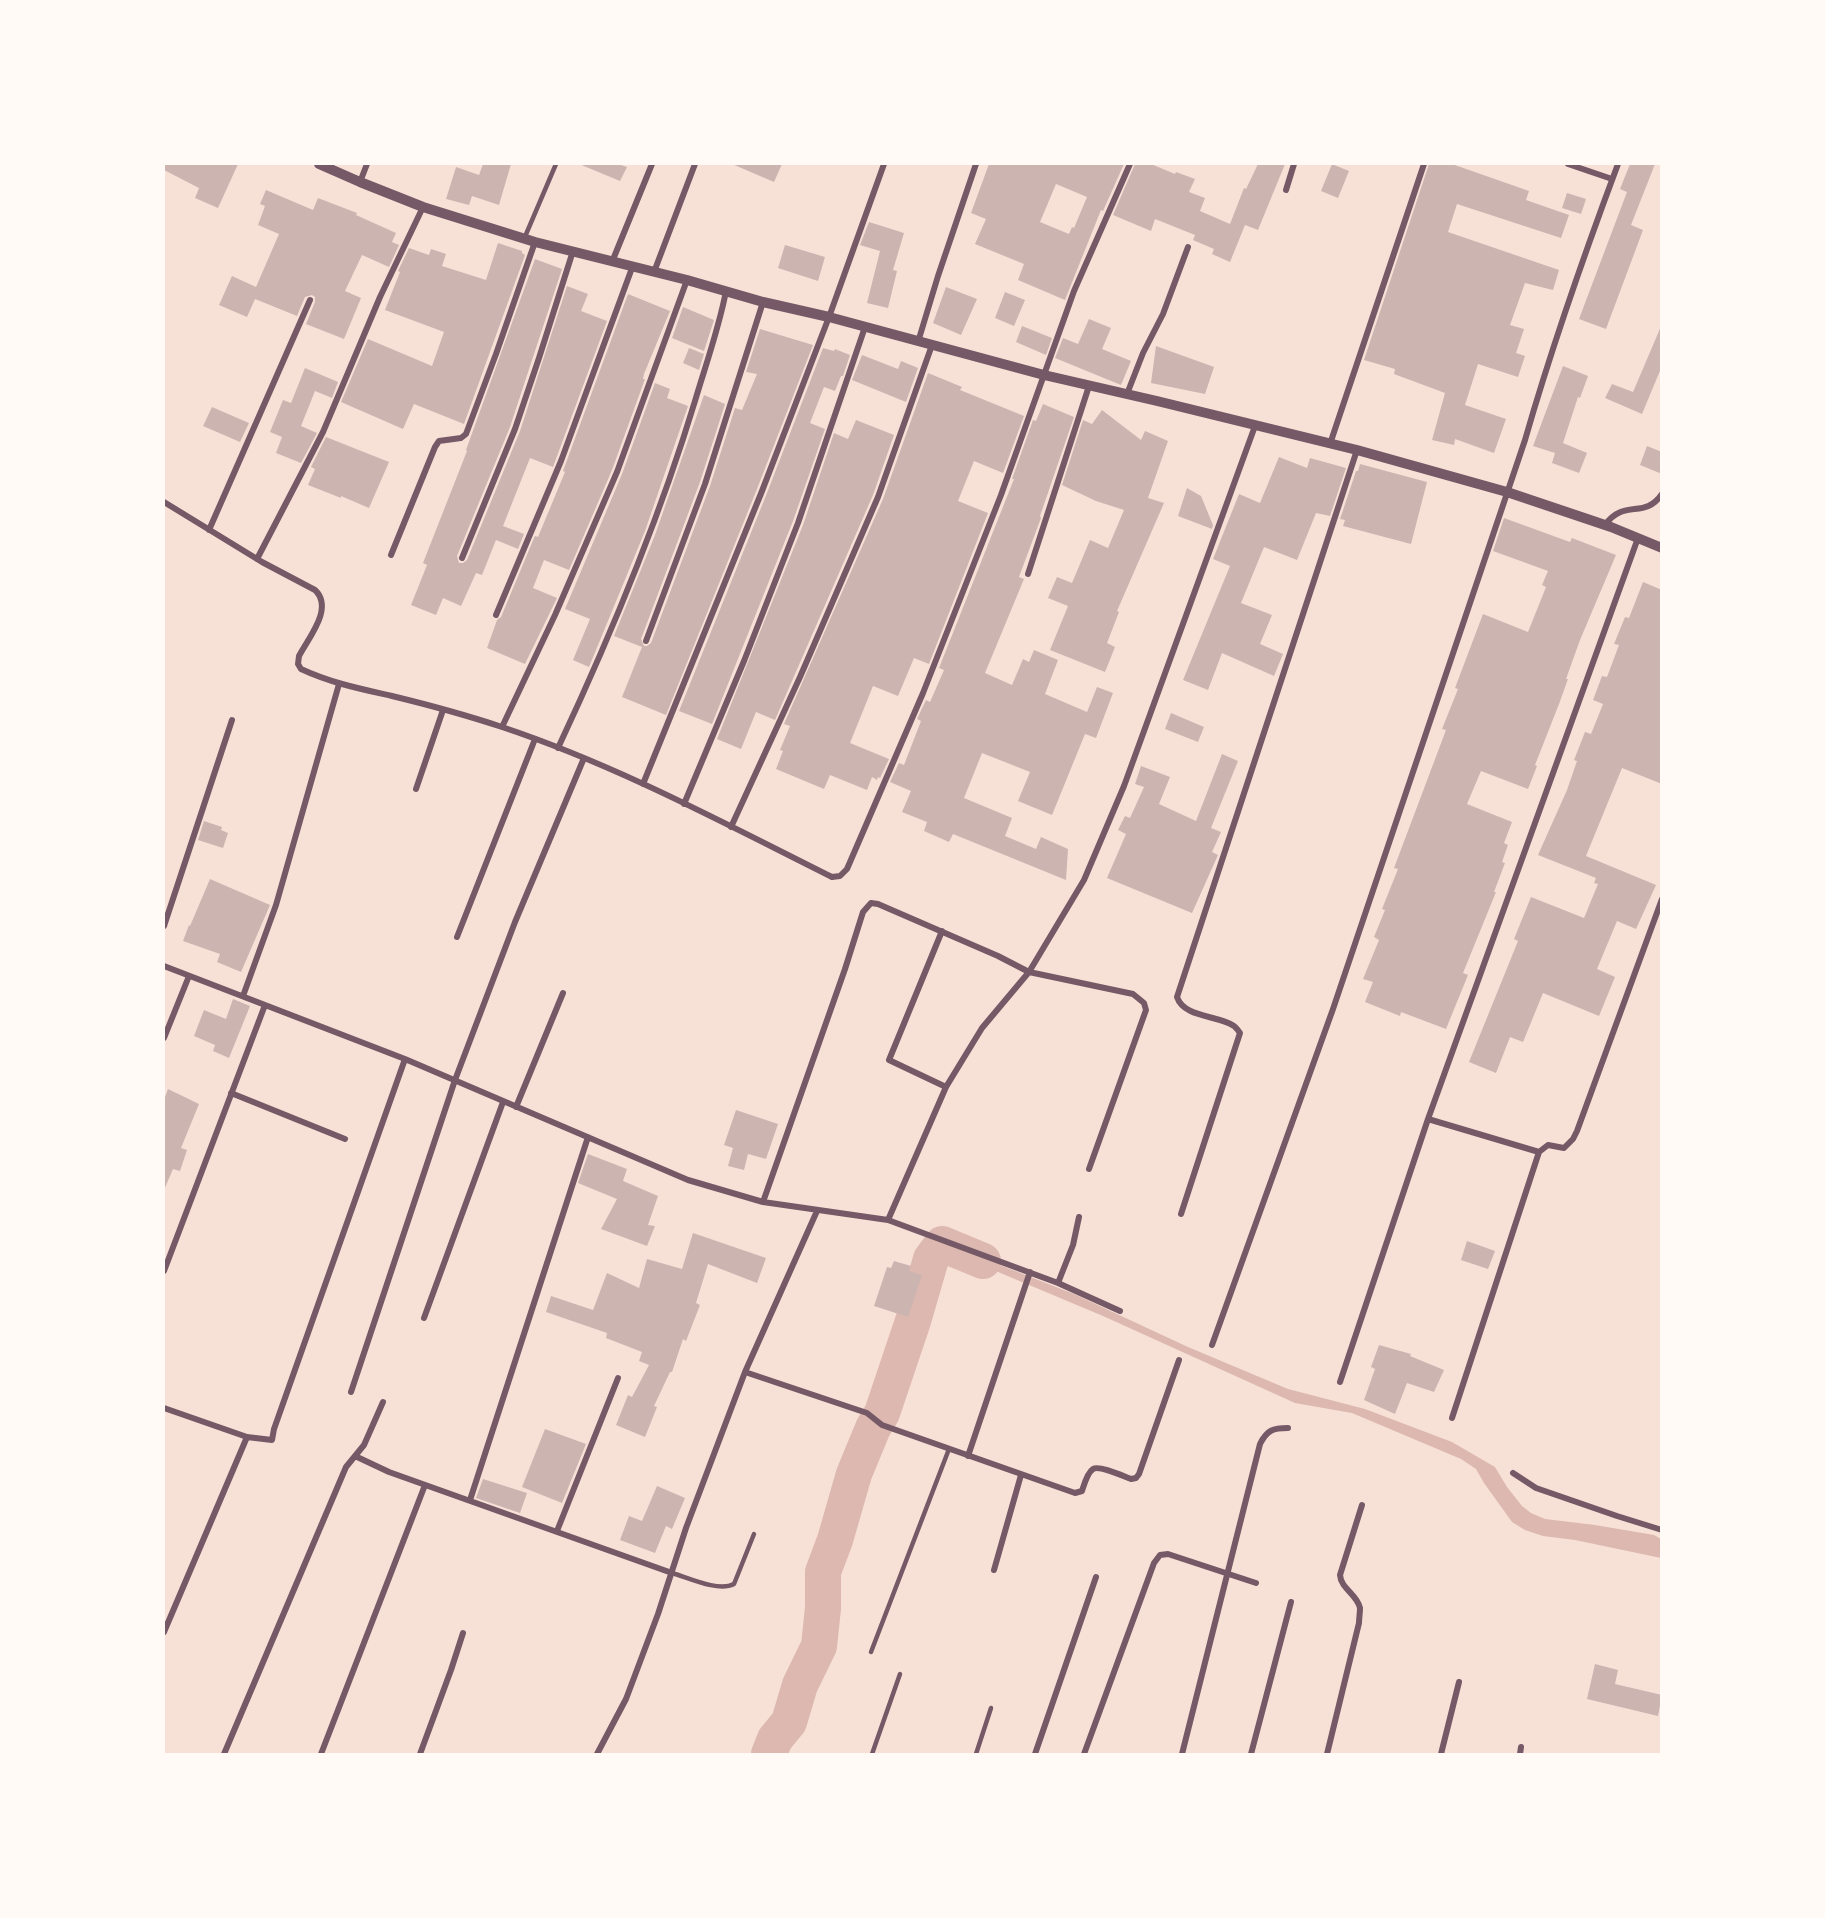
<!DOCTYPE html>
<style>
body{margin:0}
#map{position:relative;width:1825px;height:1918px;overflow:hidden;background:#f7e1d7;font-family:Helvetica,sans-serif}
canvas{display:block}
.frame{position:absolute;inset:0;border:165px solid #fffaf5;pointer-events:none}
</style>
<div id="map">
<canvas width="1825" height="1918"></canvas>
<div class="frame"></div>
</div>
<script>
const ctx = document.querySelector('canvas').getContext('2d');
ctx.lineJoin = 'round';
function fillPath(path, color) { ctx.fillStyle = color; ctx.fill(path, 'evenodd'); }
function stroke(path, color, width, dash) { ctx.strokeStyle = color; ctx.lineWidth = width; ctx.lineCap = dash ? 'butt' : 'round'; ctx.setLineDash(dash || []); ctx.stroke(path); }
fillPath(new Path2D(`
 M931 1238 1074 1294 1188 1347 1288 1389 1365 1409 1452 1442 1495 1467 1507 1487 1522 1506 1531 1513 1545 1519 1595 1525 1654 1535 1661 1539V1558L1575 1540 1543 1536 1525 1530 1512 1522 1484 1483 1476 1469 1461 1459 1352 1413 1295 1403 1103 1316 929 1243Z`), '#dcb8b0');
stroke(new Path2D(`
 M769 1754 775 1739 789 1722 800 1685 819 1646 823 1608V1572L835 1540 854 1474 873 1428 882 1413 913 1321 931 1259 942 1244 983 1261`), '#dcb8b0', 36);
fillPath(new Path2D(`
 M164 164H238L218 208 195 198 199 188 164 170Z
 M483 164H511L499 205 472 196 469 205 446 199 456 167 479 175Z
 M579 164H618L627 167 620 181Z
 M732 164H782L774 182Z
 M989 164H1124L1103 211 1101 210 1065 300 1018 280 1024 264 975 244 986 219 971 213ZM1056 184 1087 197 1074 228 1072 227 1069 234 1040 222Z
 M1135 164H1151L1175 174 1176 172 1195 179 1189 192 1205 198 1200 211 1230 224 1244 188 1246 189 1258 164H1285L1258 230 1245 225 1230 262 1212 254 1214 249 1193 240 1195 235 1155 219 1151 231 1113 215Z
 M1332 164 1349 171 1338 198 1321 191Z
 M1429 164H1452L1529 191 1526 200 1569 215 1561 238 1457 204 1448 232 1559 270 1553 290 1525 283 1510 325 1524 329 1516 353 1525 356 1518 377 1478 364 1465 405 1506 419 1494 453 1455 439 1454 445 1432 440 1445 393 1394 374 1395 369 1364 360Z
 M1630 164H1655L1631 225 1643 230 1606 329 1579 319 1627 192 1620 189Z
 M266 190 313 210 318 198 357 213 356 215 396 233 392 242 399 245 389 267 362 255 345 291 361 298 344 339 306 324 315 302V297L312 295 305 297 297 316 255 299 247 317 219 305 232 276 256 287 279 234 258 225 265 206 260 204Z
 M1567 193 1586 199 1581 214 1562 208Z
 M869 222 904 233 893 270 897 271 888 308 867 303 880 251 860 245Z
 M498 243 522 251V253L525 255 464 424 414 404 403 429 341 402 368 339 432 366 444 332 385 310 400 272 398 271 409 248 429 255 431 249 446 254 442 266 486 280Z
 M785 245 825 257 818 281 778 268Z
 M535 259 562 269 510 427 457 556 459 563H463L467 560 520 431 567 286 588 294 581 311 607 321 553 467 530 458 503 526 524 534 518 549 496 540 482 575 476 573 461 606 443 598 436 615 411 605 427 565 423 563 467 451 466 450Z
 M946 287 977 299 961 335 933 323Z
 M1005 292 1025 300 1014 326 995 318Z
 M628 294 670 311 644 374 643 379H645L612 470 569 570 544 560 533 588 557 598 525 664 487 648 497 620 501 617 534 538 535 536 538 537 565 472 563 471Z
 M683 307 714 320 704 351 672 338Z
 M1089 319 1111 328 1102 349 1131 361 1121 385 1055 358 1063 338 1078 344Z
 M1662 324V366L1642 414 1605 398 1612 384 1633 392Z
 M1022 326 1052 338 1046 355 1016 342Z
 M760 329 813 345 757 489 666 715 622 697 642 647 614 636 655 535 704 395 725 404 700 482 641 639 644 646H647L651 643 710 486 735 408 742 410 757 374 746 372Z
 M1156 346 1214 367 1205 394 1151 383Z
 M689 348 704 354 699 370 683 363Z
 M823 348 834 351 835 349 850 355 843 376H841L835 391 824 387 810 423 825 429 793 521 712 724 679 711 767 493Z
 M862 355 898 369 901 361 918 368 906 402 852 380Z
 M1563 366 1588 376 1580 398 1578 397 1563 443 1587 453 1579 473 1552 463 1555 453 1533 446Z
 M305 368 338 382 332 398 315 391 301 426 317 433 301 463 276 453 282 437 270 432 283 400 291 403Z
 M928 373 962 387 960 390 1024 416 1003 473 974 461 958 501 988 513 929 664 914 658 898 696 873 686 850 743 889 759 880 778 878 777 877 780 872 777 867 790 830 775 824 789 776 769 783 751 780 750 790 726 784 724 883 499Z
 M655 383 670 389 667 398 688 406 645 531 589 667 573 660 590 619 565 609 622 474Z
 M1043 404 1074 417 1040 516 1041 518 1019 577 1024 579 985 673 1012 685 1023 659 1029 662 1034 650 1058 660 1045 694 1087 712 1097 687 1113 693 1096 738 1085 734 1052 815 1018 801 1030 772 982 753 964 798 1012 818 1005 836 1036 849 1041 837 1068 849 1066 880 953 834 949 842 924 831 927 822 902 812 911 791 890 782 899 763 904 765 921 721 917 719 926 700 930 702 944 670 939 668 1014 479H1012L1033 420 1036 421Z
 M212 407 249 423 240 442 203 426Z
 M1102 410 1141 440 1145 431 1168 441 1148 498 1164 503 1117 611 1119 612 1107 643 1115 647 1105 672 1050 650 1068 606 1048 598 1057 577 1072 583 1090 540 1108 548 1124 510 1096 501 1062 485 1083 420 1092 424Z
 M856 420 894 435 873 495 775 720 756 712 741 749 717 739 803 525 834 433 848 439Z
 M326 437 389 462 369 508 341 496V498L308 485 315 469 311 467Z
 M1647 446 1662 452V474L1640 465Z
 M1279 457 1307 468 1310 458 1346 468 1330 516 1316 513 1297 560 1264 547 1241 603 1272 615 1260 644 1283 654 1274 676 1222 653 1208 690 1183 680 1230 566 1213 559 1239 494 1260 503Z
 M1360 464 1427 482 1411 544 1343 526 1345 520 1340 519 1356 471H1358Z
 M1187 488 1201 496 1213 525 1212 529 1178 516Z
 M1504 518 1570 542 1572 538 1616 555 1580 640 1566 679H1568L1559 704 1535 765 1537 766 1528 789 1481 771 1467 804 1512 822 1504 843 1508 845 1502 862 1505 863 1494 892H1496L1463 973 1468 975 1446 1029 1401 1012 1400 1016 1365 1002 1373 982 1363 979 1379 940 1374 937 1385 910 1382 909 1398 869 1394 868 1446 730 1442 729 1458 689 1455 688 1483 614 1528 632 1546 587 1542 585 1548 571 1493 551Z
 M1643 582 1662 590V784L1622 768 1586 856 1656 885 1636 929 1617 921 1597 969 1615 977 1599 1016 1543 993 1523 1042 1510 1037 1496 1073 1469 1062 1518 941 1514 939 1531 897 1584 918 1598 884 1594 883 1596 878 1538 855 1567 790 1577 761 1574 760 1585 732 1591 734 1603 704 1593 700 1602 676 1607 677 1619 645 1614 644 1625 617 1629 618Z
 M1171 713 1204 727 1198 742 1165 729Z
 M1222 754 1238 761 1211 828 1221 832 1212 852 1218 855 1192 913 1107 878 1126 834 1118 830 1125 816 1130 818 1144 787 1135 784 1141 766 1170 777 1159 804 1196 821Z
 M204 821 222 827 221 830 228 833 223 848 198 840Z
 M210 879 270 905 241 972 217 962 220 954 183 941 189 925 190 926Z
 M233 999 250 1006 229 1058 213 1051 215 1045 194 1036 204 1010 226 1019Z
 M168 1089 199 1104 181 1148 187 1150 180 1171 173 1169 164 1190V1100Z
 M736 1110 778 1124 766 1159 748 1154 744 1170 728 1166 733 1148 724 1145Z
 M588 1154 627 1169 623 1181 658 1196 648 1225 655 1226 647 1246 601 1229 617 1199 578 1183Z
 M693 1233 766 1258 757 1283 708 1264 696 1303 700 1305 686 1341 683 1339 672 1372H670L654 1406 657 1407 645 1437 616 1425 628 1395 632 1397 649 1365 639 1361 642 1352 606 1338 607 1333 546 1312 551 1296 593 1310 607 1273 639 1288 647 1259 682 1269Z
 M1467 1241 1495 1251 1488 1269 1461 1260Z
 M894 1261 911 1266 909 1271 922 1275 908 1317 874 1306 887 1267 891 1268Z
 M1379 1345 1411 1354 1410 1356 1444 1370 1434 1392 1407 1383 1395 1414 1364 1400 1375 1369 1371 1367Z
 M545 1429 586 1444 562 1503 522 1487Z
 M483 1479 527 1493 520 1513 476 1498Z
 M657 1486 685 1498 672 1529 666 1526 655 1553 620 1540 629 1516 642 1521Z
 M1595 1664 1618 1670 1615 1684 1662 1695 1658 1716 1587 1699Z`), '#ccb4b1');
stroke(new Path2D(`
 M524 239 556 164
 M672 1573C689 1578 718 1592 734 1584L754 1534
 M871 1652 949 1449
 M872 1754 900 1674
 M976 1754 991 1708`), '#755966', 4.5);
stroke(new Path2D(`
 M1568 164 1612 179
 M360 182 367 164
 M1286 190 1294 164
 M612 262 652 164
 M654 272 695 164
 M918 342 938 276 976 164
 M1127 394 1143 353 1163 314 1188 247
 M1330 444 1424 164
 M164 502 262 562 315 590C334 608 309 637 299 656L298 664 301 669C331 683 361 689 392 696 429 705 466 715 502 727 616 765 724 823 832 877L840 876 847 869 923 693 1001 495 1074 291 1130 164
 M1605 525C1625 498 1644 520 1662 494
 M209 530 310 300
 M391 555 435 447 439 441 461 438 466 434 496 354 535 242
 M462 558 515 429 539 358 573 251
 M257 559 323 432 380 297 423 207
 M1028 574 1089 386
 M496 615 561 461 632 268
 M646 641 705 484 763 302
 M502 727 555 615 617 472 687 280
 M558 748C611 635 659 520 695 401 706 364 719 328 726 291
 M643 784 762 491 829 317 884 164
 M416 789 443 710
 M684 804 744 661 798 523 865 327
 M731 827 800 677 878 497 932 345
 M164 926 232 720
 M942 931 889 1060 946 1087
 M457 937 535 739
 M164 966 405 1059 688 1180 763 1202 888 1220 1058 1283 1120 1311
 M243 996 276 905 339 684
 M164 1038 189 976
 M231 1093 345 1139
 M516 1107 563 993
 M1428 1119 1539 1152
 M1539 1152 1548 1145 1564 1148 1573 1139 1577 1131 1662 899
 M763 1202 845 969 863 912 871 903 878 904 998 956 1029 972 1133 994 1144 1003 1146 1010 1089 1169
 M1181 1214 1240 1033C1240 1033 1235 1026 1234 1026 1218 1015 1184 1018 1177 997L1357 450
 M888 1220 946 1087 982 1028 1029 972 1084 880 1124 786 1255 426
 M164 1271 265 1005
 M1058 1283 1073 1245 1079 1217
 M424 1318 503 1102
 M1212 1345 1333 1009 1525 440C1552 346 1584 255 1618 164
 M745 1372 867 1413 882 1425 1075 1493 1082 1491C1084 1485 1087 1473 1093 1469 1099 1465 1123 1476 1131 1479L1136 1478 1139 1474 1179 1360
 M1340 1382 1428 1119 1638 538
 M351 1392 455 1080 515 922 584 758
 M383 1402 364 1445 355 1456 389 1472 672 1573
 M164 1408 247 1437 272 1440 274 1429 405 1059
 M1452 1418 1539 1152
 M968 1456 1030 1272
 M1513 1473 1536 1488 1617 1516 1662 1530
 M470 1500 588 1137
 M557 1531 618 1378
 M994 1570 1021 1475
 M164 1632 247 1437
 M224 1754 346 1467 355 1456
 M321 1754 425 1485
 M420 1754 451 1670 463 1633
 M597 1754 626 1699 658 1614 686 1528 745 1372 817 1211
 M1035 1754 1096 1577
 M1084 1754 1154 1563 1160 1555 1168 1554 1256 1583
 M1182 1754 1260 1444C1267 1430 1273 1428 1288 1428
 M1251 1754 1291 1602
 M1327 1754 1359 1623C1359 1619 1360 1613 1360 1608 1357 1594 1341 1589 1340 1575L1362 1505
 M1441 1754 1459 1682
 M1520 1754 1521 1747`), '#755966', 6);
stroke(new Path2D(`
 M319 164 360 182 423 207 535 242 687 280 763 302 829 317 1044 375 1157 401 1357 450 1507 492 1611 527 1662 548`), '#755966', 10);
</script>
